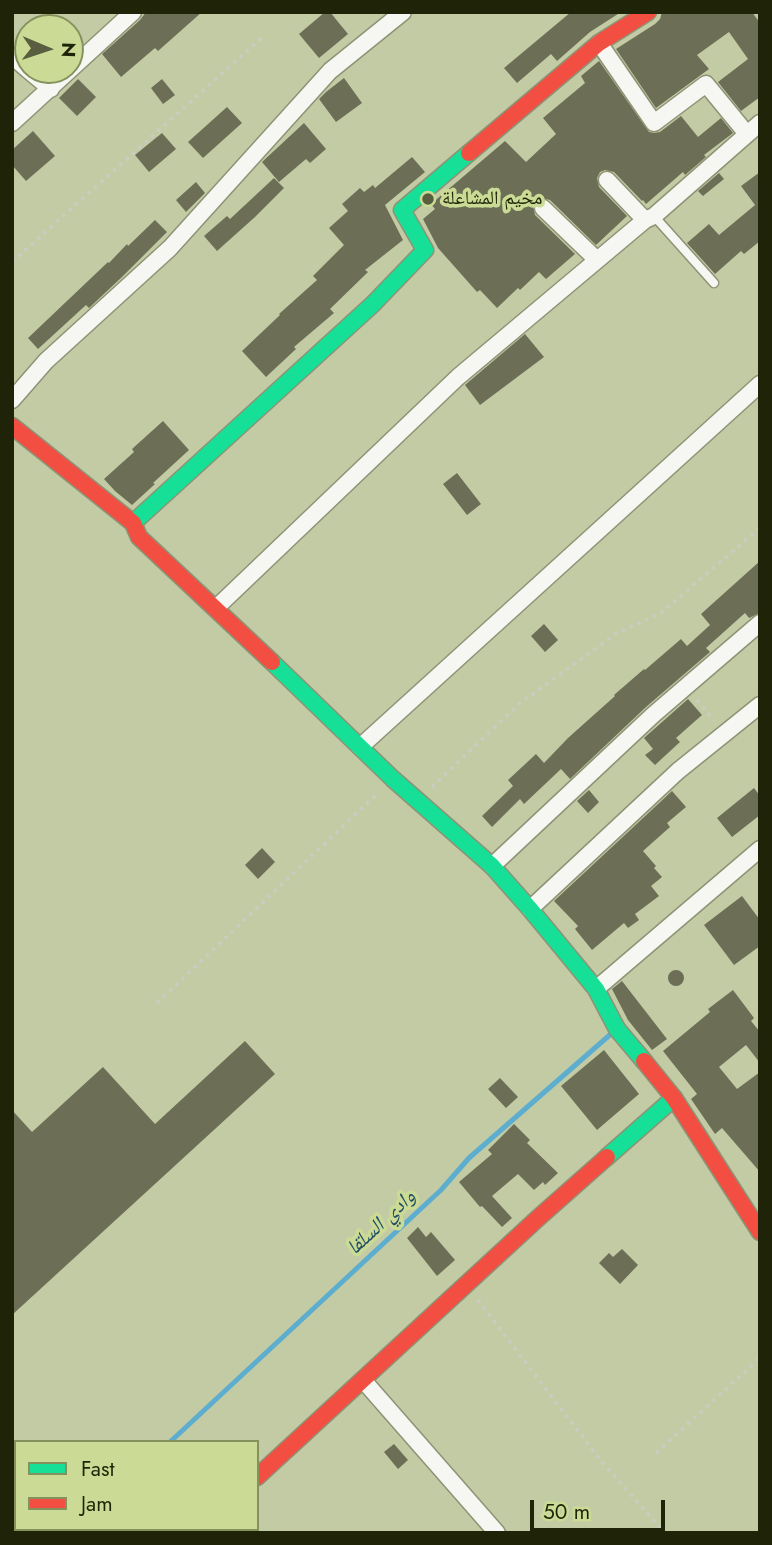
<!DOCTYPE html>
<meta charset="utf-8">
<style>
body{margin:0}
#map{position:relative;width:772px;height:1545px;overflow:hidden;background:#c3cba5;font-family:Jost,sans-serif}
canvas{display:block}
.frame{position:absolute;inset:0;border:14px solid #1f2408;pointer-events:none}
.legend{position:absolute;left:14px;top:1440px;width:245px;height:91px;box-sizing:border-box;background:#cbdb95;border:2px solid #86925d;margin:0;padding:9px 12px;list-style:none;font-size:21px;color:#1f2408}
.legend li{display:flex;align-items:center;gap:14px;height:35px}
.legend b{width:35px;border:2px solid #86925d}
.north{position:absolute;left:14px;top:14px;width:70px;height:70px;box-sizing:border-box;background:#cbdb95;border:2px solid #86925d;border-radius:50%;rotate:92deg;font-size:19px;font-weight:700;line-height:28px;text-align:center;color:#1f2408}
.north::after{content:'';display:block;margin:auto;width:24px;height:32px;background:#585e3f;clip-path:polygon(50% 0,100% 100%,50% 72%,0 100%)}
.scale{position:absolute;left:530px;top:1500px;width:135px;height:32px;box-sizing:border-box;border:4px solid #1f2408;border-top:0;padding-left:9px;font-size:21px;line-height:24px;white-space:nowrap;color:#1f2408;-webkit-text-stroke:5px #cbdb95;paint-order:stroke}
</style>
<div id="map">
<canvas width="772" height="1545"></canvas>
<div class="frame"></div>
<ul class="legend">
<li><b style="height:9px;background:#16e098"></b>Fast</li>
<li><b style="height:9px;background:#f24e42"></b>Jam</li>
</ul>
<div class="north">N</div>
<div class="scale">50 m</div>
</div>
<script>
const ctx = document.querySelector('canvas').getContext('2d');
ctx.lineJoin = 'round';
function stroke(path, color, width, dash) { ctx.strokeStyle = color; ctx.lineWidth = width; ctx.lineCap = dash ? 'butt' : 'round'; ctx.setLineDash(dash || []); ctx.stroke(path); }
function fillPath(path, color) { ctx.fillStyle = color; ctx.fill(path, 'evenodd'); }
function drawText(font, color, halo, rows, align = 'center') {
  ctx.font = font + ' Jost,"Noto Naskh Arabic",sans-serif'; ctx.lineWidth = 7; ctx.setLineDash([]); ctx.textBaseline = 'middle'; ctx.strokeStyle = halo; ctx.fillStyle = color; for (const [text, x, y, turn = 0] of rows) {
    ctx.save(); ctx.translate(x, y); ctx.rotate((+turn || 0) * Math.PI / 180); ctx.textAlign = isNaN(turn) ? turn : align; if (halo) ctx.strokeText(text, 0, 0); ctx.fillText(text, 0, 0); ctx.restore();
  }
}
stroke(new Path2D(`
 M170 1442 441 1190 469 1158 612 1033
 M27 1533 31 1529`), '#5daece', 5);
fillPath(new Path2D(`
 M146 12H202L158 51 155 48 121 77 102 54 140 20Z
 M325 12H330L348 34 319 58 299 34Z
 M571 12H621L590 32 557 61 551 54 517 83 504 68Z
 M662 12H752L760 23V97L741 111 718 82 748 59 729 32 697 55 709 69 656 108 616 49 655 24 660 19Z
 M599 61 649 132 654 133 660 132 681 116 698 137 721 118 733 133 704 155 706 157 685 175 683 172 646 204 643 200 642 201 614 172 605 170 600 172 597 178 599 187 627 216 596 245 550 200 541 198 536 200 533 206 535 215 575 254 546 279 539 272 520 290 518 288 497 308 480 290 477 292 438 248 423 219 435 209 431 204 505 141 526 162 556 134 543 118 585 83 581 76Z
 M344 78 362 103 336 122 319 99 326 92Z
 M78 79 96 97 77 116 59 98Z
 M162 79 175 95 163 104 151 88Z
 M227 107 242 123 203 158 188 142Z
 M304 123 326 149 310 163 306 159 279 182 262 162Z
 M33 131 55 156 26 181 12 165V150Z
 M162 133 176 149 149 172 135 155Z
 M412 157 425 172 385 205 403 240 365 270 368 272 330 309 334 313 294 347 296 349 266 377 242 351 280 315 279 314 317 280 313 276 344 245 329 228 348 211 342 204 360 188 364 192 373 185 375 188Z
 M760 172V241L744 254 741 251 715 274 687 243 709 224 719 235 755 205 741 186Z
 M719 173 724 179 703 196 698 191Z
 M274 178 284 188 255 217 217 251 204 236 227 216 230 219Z
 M196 182 205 193 186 212 176 200Z
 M155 220 167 232 122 277 89 308 86 305 38 349 28 338 108 262 109 263 127 244 128 246Z
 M525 334 544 357 480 405 465 385Z
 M163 421 189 450 153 483 155 484 132 505 115 491 104 479 134 452 132 449Z
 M457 473 481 504 467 515 443 484Z
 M760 561V613L749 618 745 613 706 648 710 652 646 707 570 779 561 769 524 804 520 799 492 827 482 816 513 786 508 780 536 754 544 763 568 738 615 696 614 695 644 669 645 670 681 639 687 646 710 625 701 614Z
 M544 624 558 640 545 652 531 636Z
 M688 699 702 715 676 738 680 742 655 765 645 755 653 749 644 738Z
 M754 788 760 796V815L732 837 717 818Z
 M589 790 599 802 588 813 577 801Z
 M672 791 686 807 667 823 670 827 643 851 656 866 654 868 662 877 651 886 659 896 635 914 639 920 628 928 624 923 592 950 575 929 578 926 554 901Z
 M262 848 275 862 258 879 245 865Z
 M742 896 760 920V946L734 965 704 925Z
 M668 978a8 8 0 1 1 16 0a8 8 0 1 1-16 0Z
 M622 981 667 1039 652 1050 628 1020 612 989Z
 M733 990 754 1018 751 1021 760 1032V1063L746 1045 719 1067 737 1089 760 1072V1172L722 1128 715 1134 691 1099 697 1094 663 1051 710 1012 708 1009Z
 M245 1041 275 1074 12 1315V1110L32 1132 103 1067 155 1124Z
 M604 1050 639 1094 597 1130 561 1086Z
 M500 1078 518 1097 506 1108 488 1089Z
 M514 1124 530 1140 527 1143 558 1173 545 1185 543 1182 534 1190 518 1174 492 1196 512 1218 502 1227 482 1206 480 1207 459 1182 492 1154 488 1150Z
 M418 1227 426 1237 431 1232 455 1260 437 1276 407 1238Z
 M622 1249 638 1265 620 1284 599 1263 609 1253 613 1257Z
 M394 1444 408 1460 398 1469 384 1452Z`), '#6c6f56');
const lane = new Path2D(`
 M654 216 714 283`);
const street = new Path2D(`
 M599 43 654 123 706 84 747 134
 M12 56 28 70
 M28 70 51 89
 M12 123 133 12
 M607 180 645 220
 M543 208 597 260
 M12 400 46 361 170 248 330 71 403 12
 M216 608 458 377 645 220 654 216 760 123
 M360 747 760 384
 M492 866 653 715 760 623
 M530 909 678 771 760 705
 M596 989 760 849
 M363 1380 497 1533
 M198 1533 201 1529`);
const fast = new Path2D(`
 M133 523 373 304 425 250 402 210 469 153
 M272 662 393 779 492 866 530 909 596 989 617 1029 644 1061
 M607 1157 674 1098`);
const jam = new Path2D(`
 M469 153 599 43 648 12
 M12 426 133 523 139 537 272 662
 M644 1061 674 1098 760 1232
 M257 1477 537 1219 607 1157`);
stroke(lane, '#8d9375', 11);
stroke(street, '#8d9375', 19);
stroke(fast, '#8d9375', 19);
stroke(jam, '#8d9375', 19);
stroke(new Path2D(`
 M12 262 265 35
 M697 700 714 721
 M432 787 519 704 617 633 661 613 760 528
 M157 1003 379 792
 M478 1300 601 1461 665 1533
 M656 1453 760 1358`), '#caccc0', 3.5, [3.5, 5]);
stroke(lane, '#f6f7f2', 8);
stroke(street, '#f6f7f2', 16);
stroke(fast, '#16e098', 16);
stroke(jam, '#f24e42', 16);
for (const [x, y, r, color] of [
 [428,199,7,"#585e3f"]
]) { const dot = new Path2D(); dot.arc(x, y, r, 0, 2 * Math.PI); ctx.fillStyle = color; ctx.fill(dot); stroke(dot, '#cbdb95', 2.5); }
drawText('19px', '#1f2408', '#cbdb95', [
 ["مخيم المشاعلة",442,199]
], 'left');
drawText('italic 21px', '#214d67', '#cbdb95', [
 ["وادي السلقا",382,1223,-43]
]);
</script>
